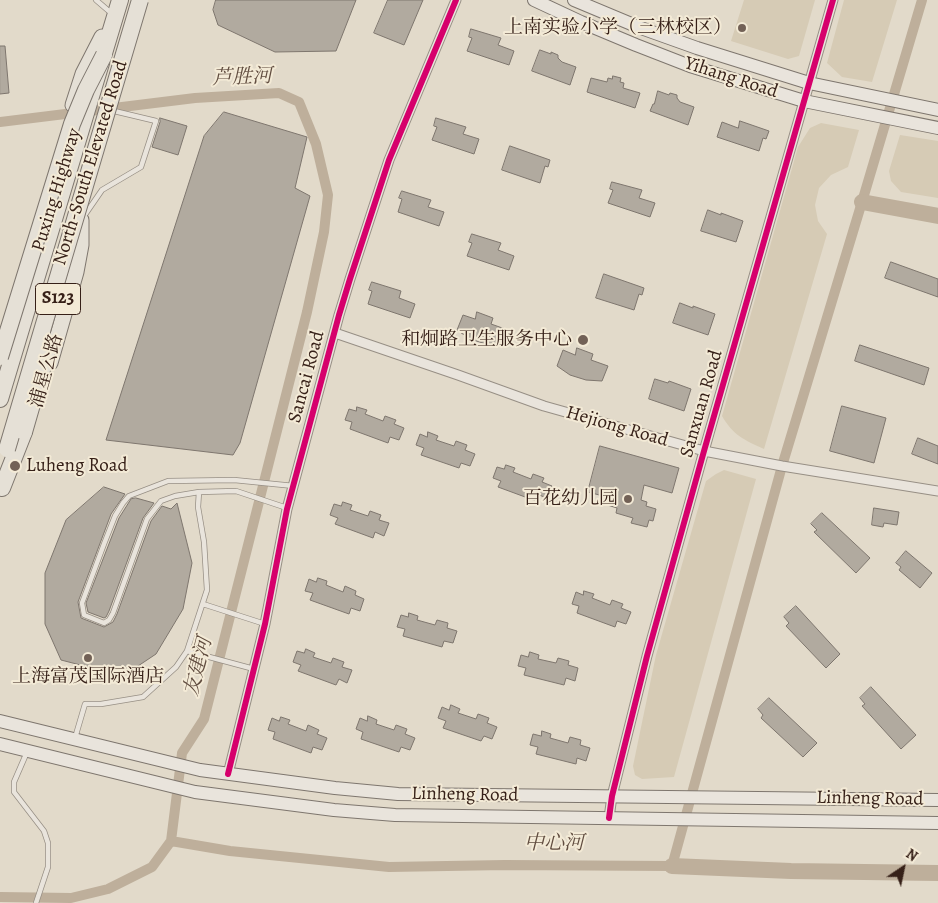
<!DOCTYPE html>
<meta charset="utf-8">
<style>
body{margin:0}
#map{position:relative;width:938px;height:903px;overflow:hidden;background:#e2daca;font-family:Alegreya,serif}
canvas{display:block}
.north{position:absolute;left:878px;top:843px;width:50px;height:50px;-webkit-text-stroke:4px #f3ead6;paint-order:stroke;rotate:34deg;font-size:14px;font-weight:700;line-height:20px;text-align:center;color:#362018}
.north::after{content:'';display:block;margin:auto;width:18px;height:22px;background:#362018;clip-path:polygon(50% 0,100% 100%,50% 72%,0 100%)}
</style>
<div id="map">
<canvas width="938" height="903"></canvas>
<div class="north">N</div>
</div>
<script>
const ctx = document.querySelector('canvas').getContext('2d');
ctx.lineJoin = 'round';
function fillPath(path, color) { ctx.fillStyle = color; ctx.fill(path, 'evenodd'); }
function stroke(path, color, width, dash) { ctx.strokeStyle = color; ctx.lineWidth = width; ctx.lineCap = dash ? 'butt' : 'round'; ctx.setLineDash(dash || []); ctx.stroke(path); }
function drawText(font, color, halo, rows, align = 'center') {
  ctx.font = font + ' Alegreya,"Noto Serif SC",serif'; ctx.lineWidth = 4; ctx.setLineDash([]); ctx.textBaseline = 'middle'; ctx.strokeStyle = halo; ctx.fillStyle = color; for (const [text, x, y, turn = 0] of rows) {
    ctx.save(); ctx.translate(x, y); ctx.rotate((+turn || 0) * Math.PI / 180); ctx.textAlign = isNaN(turn) ? turn : align; if (halo) ctx.strokeText(text, 0, 0); ctx.fillText(text, 0, 0); ctx.restore();
  }
}
fillPath(new Path2D(`
 M744 0H815L799 56 788 59 731 41Z
 M844 0H897L872 82 842 77 827 63Z
 M821 123 859 130 848 167 831 175 819 188 815 205 818 221 827 234 764 449C744 440 733 435 722 416L798 147 810 128Z
 M900 135 938 141V198L901 192 891 181 889 171Z
 M724 470 756 479 674 777 642 779 635 775 633 766 656 655 706 481 716 474Z`), '#d6cbb5');
stroke(new Path2D(`
 M0 122 195 98 279 93 299 102 316 144 328 195 324 232 307 312 204 719 182 753 171 841 152 867 108 889 71 898 0 897
 M171 841 230 851 389 867 505 865 672 866 782 466 862 202 922 0`), '#beaf9b', 10);
stroke(new Path2D(`
 M862 202 938 216
 M672 866 791 871 938 873`), '#beaf9b', 16);
const building = new Path2D(`
 M216 0H356L336 51 275 52 218 25 213 10Z
 M388 0H423L404 45 374 33Z
 M471 29 501 38 498 45 514 51 509 65 467 51 472 38 469 37Z
 M0 46H5L9 93 0 94Z
 M540 50 551 54V52L558 55V58L562 62 576 67 570 85 532 71Z
 M613 76 621 78 620 82 624 83 623 88 640 93 635 108 587 92 591 78 607 82 608 78 612 79Z
 M658 91 669 95 670 93 677 95V98L680 102 694 107 688 125 650 111 653 104H654Z
 M224 112 307 137 295 188 310 196 240 443 233 455 106 440 204 136Z
 M160 118 187 126 178 155 152 147 160 122Z
 M436 118 466 127 463 134 479 139 474 154 432 140 437 127 434 126Z
 M740 121 769 131 766 139 763 138 759 151 717 137 722 122 738 128Z
 M510 146 550 160 548 167 545 166 540 183 502 170Z
 M612 182 642 190 639 198 655 203 650 217 608 203 613 190 610 189Z
 M402 191 431 200 428 207 444 212 439 226 398 212 402 199 399 198Z
 M708 210 721 215V213L743 221 736 242 701 231Z
 M472 234 501 243 498 250 514 256 509 270 467 256 472 243 469 242Z
 M891 262 938 279V297L885 278Z
 M604 274 644 288 642 295 639 294 634 310 596 298Z
 M372 282 401 291 399 298 415 304 410 318 368 304 372 291 369 290Z
 M680 303 693 308V306L715 314 708 335 673 323Z
 M477 312 493 318 491 324 508 330 502 345 486 344 470 339 457 330 463 315 475 319Z
 M860 345 929 368 924 385 855 361Z
 M577 348 593 354 591 360 608 366 602 381 586 380 570 375 557 366 563 350 575 355Z
 M655 379 668 383 669 381 691 389 684 411 649 399Z
 M842 406 886 418 874 463 830 451Z
 M357 407 367 410 365 414 383 421 385 416 396 420 394 424 404 428 399 440 390 437 388 443 350 429 352 422 345 420 349 409 356 411Z
 M428 432 438 436 436 440 454 446 456 441 467 445 465 450 475 454 470 466 461 463 459 468 421 455 424 448 416 445 420 434 427 437Z
 M918 438 938 446V464L912 454Z
 M600 446 679 468 672 493 644 485 641 500 647 502 646 506 656 509 653 521 649 520 647 527 631 523 633 518 616 513 617 508 601 503 603 496 588 492Z
 M506 465 515 468 513 472 531 479 533 474 544 478 542 482 552 486 547 498 539 495 536 501 498 487 501 481 493 478 497 467 504 469Z
 M104 487 125 494 111 514 78 602 81 618 104 627 113 622 117 614 151 521 162 506 171 509 177 503 192 563 183 609 156 654 123 676 61 660 45 624V573L66 520Z
 M136 498 154 503 143 518 109 611 106 617 104 618 88 612 86 603 119 518 131 499Z
 M343 502 352 505 350 510 368 516 370 511 381 515 379 520 389 523 384 536 375 532 373 538 335 524 338 518 330 515 334 504 341 506Z
 M874 508 899 512 897 525 884 523 883 527 872 525Z
 M822 513 870 558 856 573 814 532 817 530 811 524Z
 M906 551 932 573 920 588 899 570 901 567 896 563Z
 M318 578 327 581 326 585 343 592 345 586 356 591 355 595 364 599 360 611 351 608 349 614 310 600 313 593 305 591 309 579 316 582Z
 M584 591 594 594 592 598 610 605 612 600 623 604 621 608 631 612 626 624 617 621 615 627 577 613 579 606 572 604 576 592 583 595Z
 M796 606 840 654 826 668 786 626 789 623 784 617Z
 M409 613 418 616 417 620 435 625 437 620 448 623 447 628 457 631 453 643 444 641 442 647 403 636 405 629 397 627 401 615 408 617Z
 M306 649 315 653 313 657 331 663 333 658 344 662 342 667 352 670 347 683 339 679 336 685 298 671 301 665 293 662 297 651 304 653Z
 M530 652 539 655 538 659 556 663 558 658 569 661 568 665 578 668 575 681 566 678 564 685 524 675 526 668 518 666 521 655 528 657Z
 M871 687 916 735 901 749 862 706 865 704 860 698Z
 M769 698 817 743 803 757 761 718 763 715 758 709Z
 M451 705 460 709 458 713 476 719 478 714 489 718 487 723 497 727 492 739 484 736 481 741 443 728 446 721 438 718 442 707 449 710Z
 M368 716 377 720 376 724 394 730 396 725 407 729 405 734 415 738 410 750 401 747 399 752 361 739 363 732 356 729 360 718 367 721Z
 M281 717 290 720 288 724 306 731 308 725 319 730 317 734 327 738 322 750 313 747 311 753 273 739 275 732 268 730 272 718 279 721Z
 M542 731 551 734 550 738 568 743 570 737 581 740 580 745 590 748 586 761 577 758 576 764 536 754 538 747 530 745 533 734 541 736Z`);
fillPath(building, '#b1aa9f');
stroke(building, '#7e766e', 1);
const lane = new Path2D(`
 M96 0 110 12
 M82 219 102 190 141 167 156 121 114 111
 M287 508 236 491 199 492 175 496 161 501 147 519 113 613 109 620 104 623 84 615 82 603 104 544 115 516 123 503 129 496 168 481 234 480 294 486
 M203 604 265 624
 M187 651 254 669
 M75 738 85 704H101L143 697 176 667 187 651 207 590 204 542 198 507 199 492
 M27 752 14 782V792L44 831 48 843V867L36 903`);
const street = new Path2D(`
 M335 333 458 375 544 406 704 451 782 466 938 491
 M228 774 265 624 287 509 339 315 350 279 389 160 456 0
 M609 818 612 796 647 656 704 451 833 0`);
const secondary = new Path2D(`
 M534 0 581 22 636 45 690 66 804 101 938 128
 M574 0 641 28 697 48 809 83 938 110
 M0 721 200 770 335 788 398 794 938 800
 M0 744 195 792 334 810 395 815 938 823`);
const primary = new Path2D(`
 M73 105 83 74 102 37
 M50 363 76 272 81 245V220`);
const highway = new Path2D(`
 M0 399 120 0
 M2 488 24 432`);
stroke(lane, '#978f85', 6);
stroke(street, '#978f85', 11);
stroke(secondary, '#7e766e', 14);
stroke(primary, '#7e766e', 17);
stroke(highway, '#7e766e', 18);
stroke(lane, '#e9e4dc', 4.5);
stroke(street, '#e9e4dc', 9);
stroke(secondary, '#e9e4dc', 12);
stroke(primary, '#e5e0d6', 15);
stroke(highway, '#e5e0d6', 16);
const highwayBridge = new Path2D(`
 M0 357 72 124 86 90 104 55
 M24 432 48 349
 M7 449 140 0`);
stroke(highwayBridge, '#7e766e', 18, []);
stroke(highwayBridge, '#e5e0d6', 16);
stroke(new Path2D(`
 M228 774 265 624 287 509 339 315 350 279 389 160 456 0
 M609 818 612 796 647 656 704 451 833 0`), '#d6006c', 6);
for (const [x, y, r, color] of [
 [742,28,5,"#726156"],
 [583,340,6,"#726156"],
 [15,466,6,"#726156"],
 [628,499,5,"#726156"],
 [88,658,5,"#726156"]
]) { const dot = new Path2D(); dot.arc(x, y, r, 0, 2 * Math.PI); ctx.fillStyle = color; ctx.fill(dot); stroke(dot, '#f3ead6', 2); }
for (const [x, y, w] of [
 [58,299,45]
]) { const box = new Path2D(); box.roundRect(x - w / 2, y - 15.5, w, 31, 4); ctx.fillStyle = '#f3ead6'; ctx.fill(box); stroke(box, '#362018', 1); }
drawText('bold 18px', '#362018', null, [
 ["S123",58,299]
]);
drawText('19px', '#362018', '#f3ead6', [
 ["上南实验小学（三林校区）",732,28],
 ["和炯路卫生服务中心",572,340],
 ["Luheng Road",26,466,"left"],
 ["百花幼儿园",618,499],
 ["上海富茂国际酒店",88,677,"center"]
], 'right');
drawText('19px', '#362018', '#f3ead6', [
 ["Yihang Road",731,78,18],
 ["North-South Elevated Road",91,163,-73],
 ["Puxing Highway",57,190,-73],
 ["浦星公路",47,371,-74],
 ["Sancai Road",307,377,-75],
 ["Sanxuan Road",702,404,-74],
 ["Hejiong Road",617,427,16],
 ["Linheng Road",465,795,1],
 ["Linheng Road",870,799,1]
]);
drawText('italic 20px', '#604c3f', '#f3ead6', [
 ["芦胜河",242,78,-2],
 ["友建河",199,667,-76],
 ["中心河",554,844]
]);
</script>
